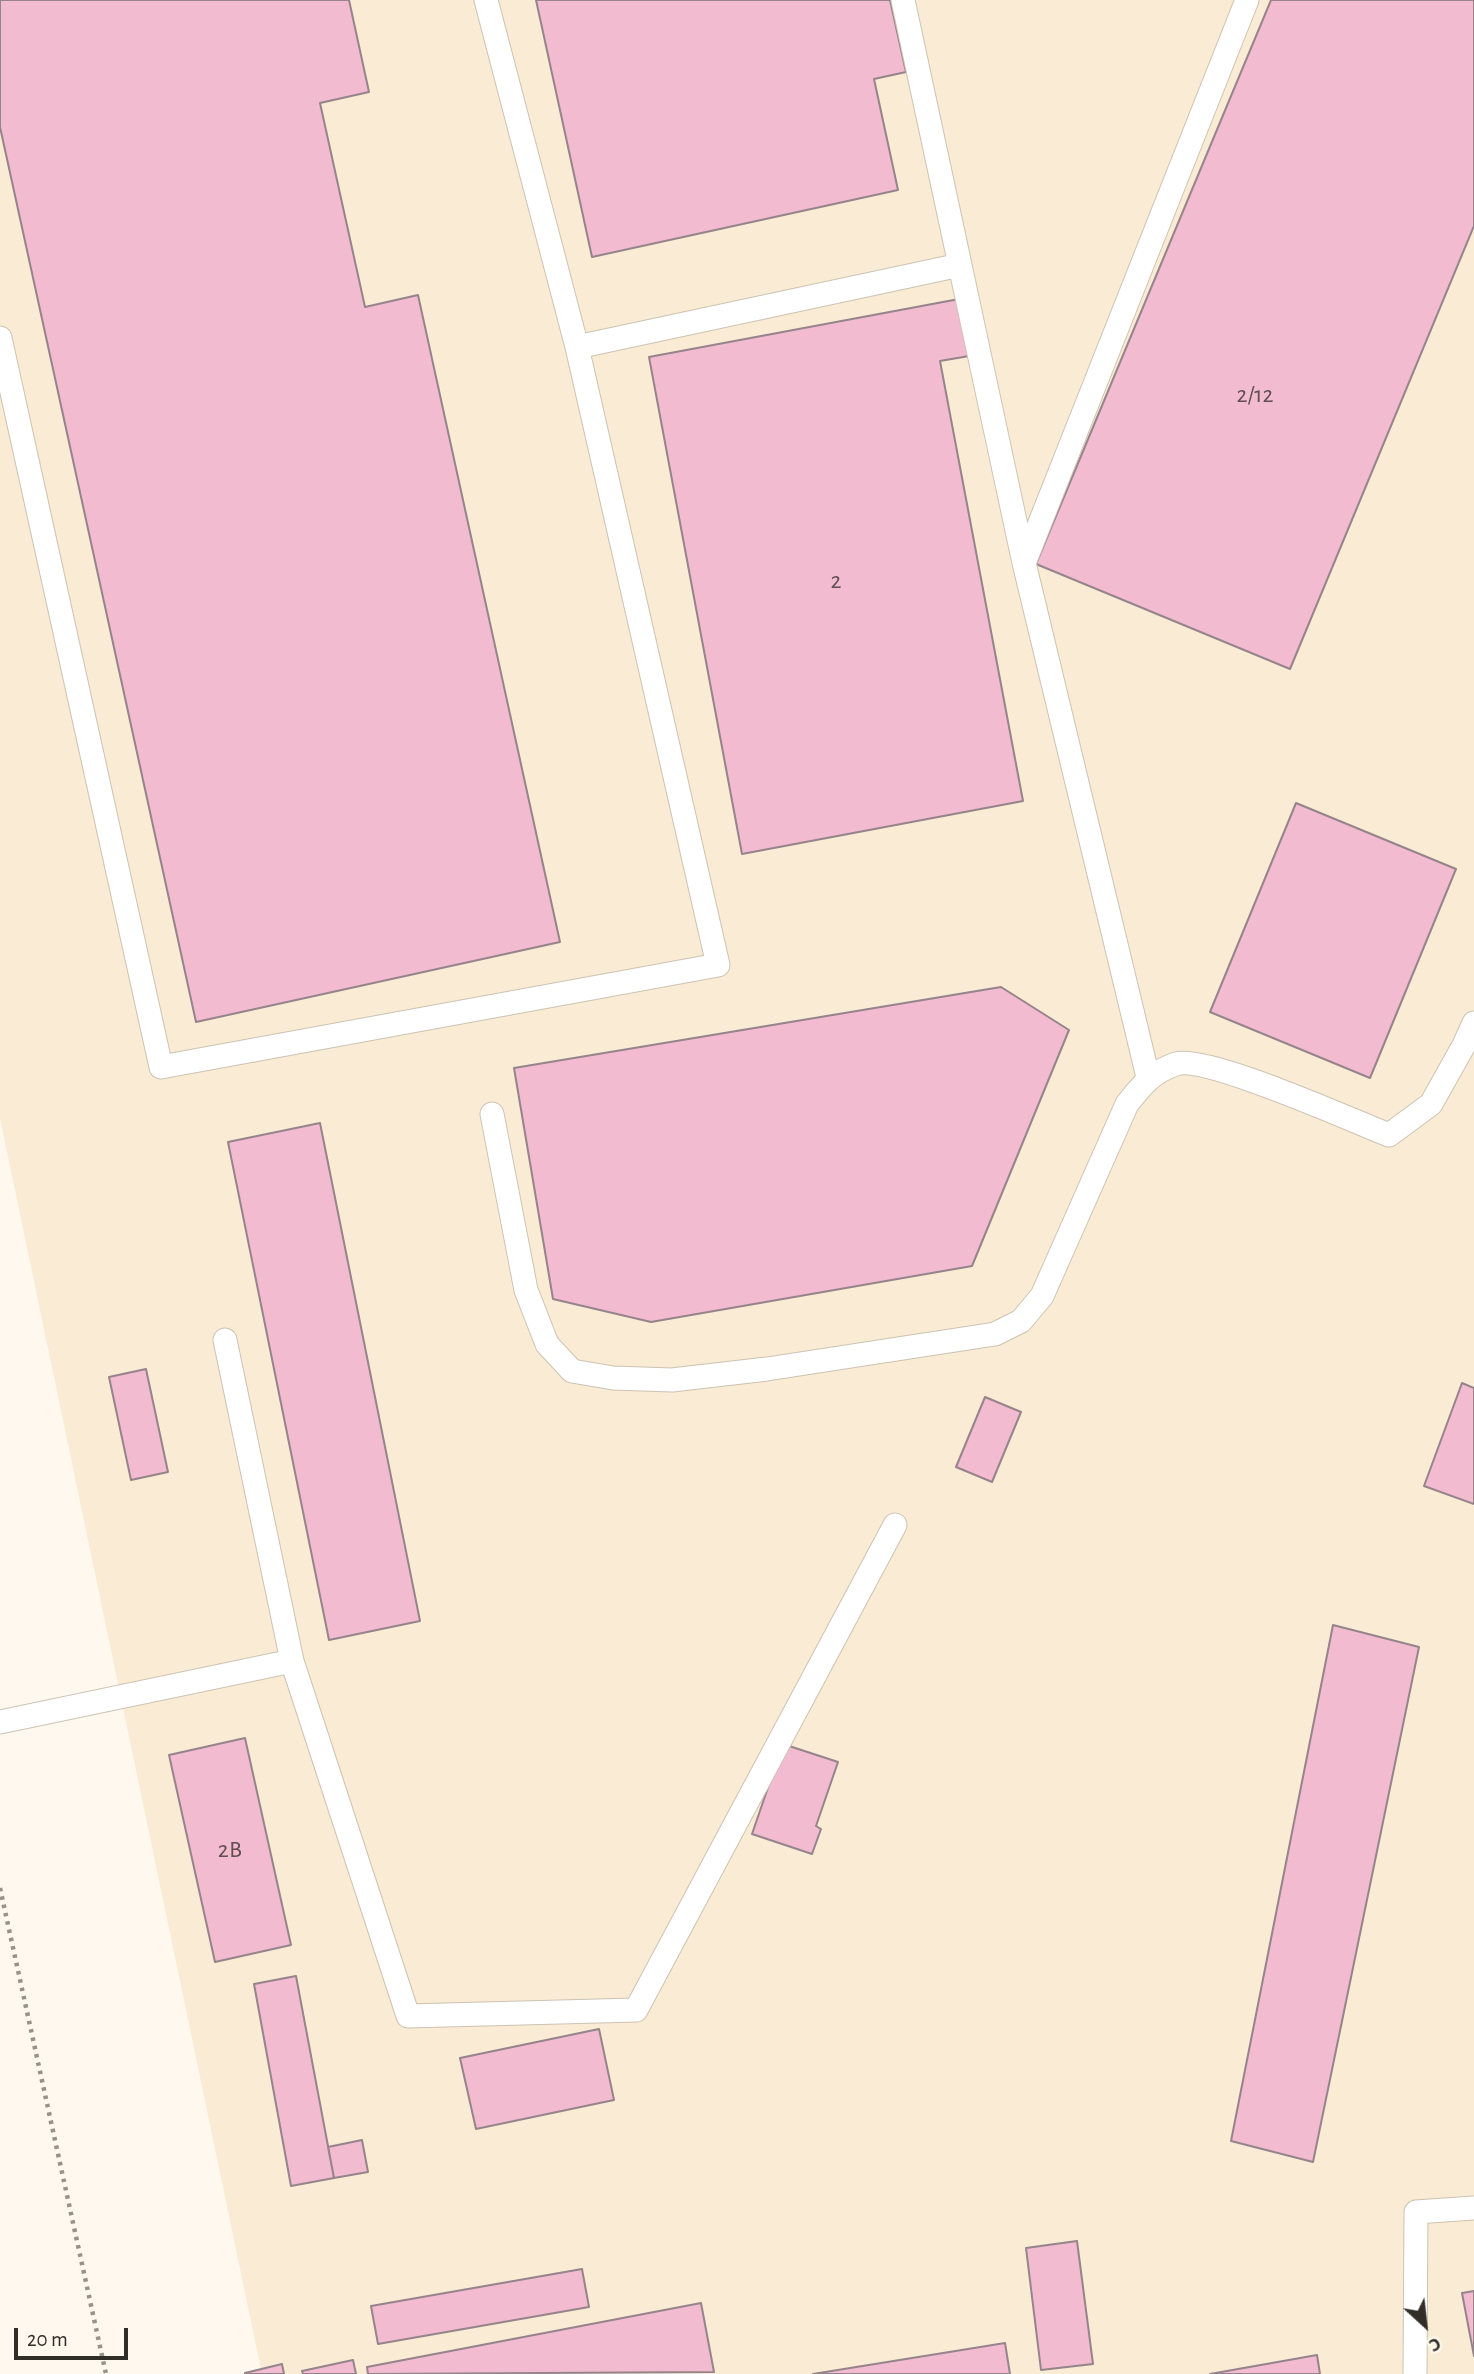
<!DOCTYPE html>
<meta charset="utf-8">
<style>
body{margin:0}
#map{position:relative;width:1474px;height:2374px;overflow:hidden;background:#fef8ee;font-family:"Alegreya Sans",sans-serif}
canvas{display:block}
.north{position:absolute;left:1390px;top:2290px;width:70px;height:70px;-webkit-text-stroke:5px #fef8ee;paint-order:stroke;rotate:153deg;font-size:19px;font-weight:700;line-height:28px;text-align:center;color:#312d27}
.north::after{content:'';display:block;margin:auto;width:24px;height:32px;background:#312d27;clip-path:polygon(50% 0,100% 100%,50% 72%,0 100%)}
.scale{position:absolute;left:14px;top:2328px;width:114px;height:32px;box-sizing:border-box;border:4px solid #312d27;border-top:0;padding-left:9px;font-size:21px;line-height:24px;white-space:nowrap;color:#312d27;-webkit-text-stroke:5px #fef8ee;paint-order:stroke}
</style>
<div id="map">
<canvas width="1474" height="2374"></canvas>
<div class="north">С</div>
<div class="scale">20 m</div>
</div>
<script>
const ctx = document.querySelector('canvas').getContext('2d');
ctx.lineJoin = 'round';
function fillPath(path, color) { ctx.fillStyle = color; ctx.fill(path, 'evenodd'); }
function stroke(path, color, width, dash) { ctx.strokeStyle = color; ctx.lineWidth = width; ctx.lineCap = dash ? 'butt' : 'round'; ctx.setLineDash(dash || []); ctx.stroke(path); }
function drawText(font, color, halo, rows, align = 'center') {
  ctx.font = font + ' "Alegreya Sans",sans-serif'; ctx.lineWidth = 7; ctx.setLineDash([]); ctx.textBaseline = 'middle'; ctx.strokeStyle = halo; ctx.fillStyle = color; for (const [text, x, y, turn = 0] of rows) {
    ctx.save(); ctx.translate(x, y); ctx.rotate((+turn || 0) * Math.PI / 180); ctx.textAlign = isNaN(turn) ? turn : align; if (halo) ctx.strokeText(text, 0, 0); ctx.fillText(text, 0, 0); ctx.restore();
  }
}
fillPath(new Path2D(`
 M0 0H1474V2374H262L0 1118Z`), '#f9ebd4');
const building = new Path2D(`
 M0 0H349L369 92 320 103 365 307 418 295 560 942 196 1022 0 127Z
 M536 0H890L906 72 874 79 898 190 592 257Z
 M1271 0H1474V226L1290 669 1036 564Z
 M959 299 969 356 940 361 1023 801 742 854 649 357Z
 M1296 803 1456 869 1370 1078 1210 1012Z
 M1001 987 1069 1030 972 1266 651 1322 553 1299 514 1068Z
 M320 1123 420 1621 329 1640 228 1142Z
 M146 1369 168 1472 131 1480 109 1377Z
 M1462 1383 1474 1388V1504L1424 1486Z
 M985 1397 1021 1412 992 1482 956 1467Z
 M1333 1625 1419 1647 1313 2162 1231 2141Z
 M245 1738 291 1945 215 1962 169 1755Z
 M783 1744 838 1762 816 1826 821 1829 812 1854 752 1834Z
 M296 1976 334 2178 291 2186 254 1984Z
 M599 2029 614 2100 476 2129 460 2058Z
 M362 2140 368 2172 334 2178 328 2147Z
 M1077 2241 1093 2364 1041 2370 1026 2248Z
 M582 2269 589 2307 378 2344 371 2306Z
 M1474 2291V2356L1462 2293Z
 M701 2303 714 2372 368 2374 367 2367Z
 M1005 2343 1010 2374H813Z
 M1317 2355 1320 2374H1210Z
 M353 2360 356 2374H303L302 2371Z
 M282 2364 284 2374H245V2373Z`);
fillPath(building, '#f2bbd0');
stroke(building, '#96848b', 2);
const lane = new Path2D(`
 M486 0 577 347 960 265 903 0
 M960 265 1024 563 1247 0
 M0 338 161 1067 718 965 577 347
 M1024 563 1148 1077
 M492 1114 526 1290 547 1344 572 1371 613 1378 672 1380 767 1369 995 1334 1021 1321 1042 1296 1127 1104C1142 1085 1152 1072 1176 1064 1205 1054 1353 1121 1389 1135L1431 1104 1464 1045 1474 1023
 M292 1661 408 2016 636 2010 895 1525
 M0 1722 292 1661 225 1340
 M1415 2374 1416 2212 1474 2208`);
stroke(lane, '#cdc3b3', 25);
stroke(new Path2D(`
 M0 1888 106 2374`), '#969189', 4.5, [3.5, 5]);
stroke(lane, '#fff', 23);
drawText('24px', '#615051', null, [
 ["2/12",1255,395],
 ["2",836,581],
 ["2В",230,1850]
]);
</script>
